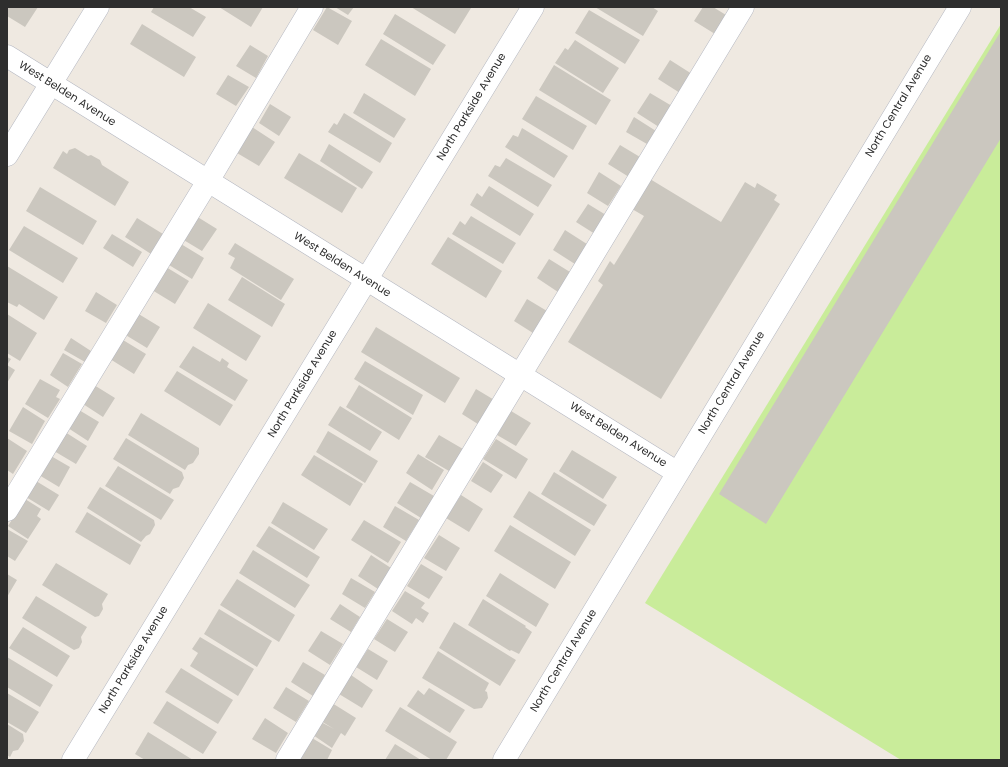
<!DOCTYPE html>
<style>
body{margin:0}
#map{position:relative;width:1008px;height:767px;overflow:hidden;background:#efe9e1;font-family:Poppins,sans-serif}
canvas{display:block}
.frame{position:absolute;inset:0;border:8px solid #2e2e2e;pointer-events:none}
</style>
<div id="map">
<canvas width="1008" height="767"></canvas>
<div class="frame"></div>
</div>
<script>
const ctx = document.querySelector('canvas').getContext('2d');
ctx.lineJoin = 'round';
function fillPath(path, color) { ctx.fillStyle = color; ctx.fill(path, 'evenodd'); }
function stroke(path, color, width, dash) { ctx.strokeStyle = color; ctx.lineWidth = width; ctx.lineCap = dash ? 'butt' : 'round'; ctx.setLineDash(dash || []); ctx.stroke(path); }
function drawText(font, color, halo, rows, align = 'center') {
  ctx.font = font + ' Poppins,sans-serif'; ctx.lineWidth = 4; ctx.setLineDash([]); ctx.textBaseline = 'middle'; ctx.strokeStyle = halo; ctx.fillStyle = color; for (const [text, x, y, turn = 0] of rows) {
    ctx.save(); ctx.translate(x, y); ctx.rotate((+turn || 0) * Math.PI / 180); ctx.textAlign = isNaN(turn) ? turn : align; if (halo) ctx.strokeText(text, 0, 0); ctx.fillText(text, 0, 0); ctx.restore();
  }
}
fillPath(new Path2D(`
 M1001 24V760H901L645 603Z`), '#c9ec9a');
fillPath(new Path2D(`
 M7 7H38L25 27 7 16Z
 M154 7H189L206 17 193 37 151 12Z
 M219 7H263L251 27Z
 M327 7 352 21 338 45 313 30Z
 M335 7H354L348 15Z
 M411 7H469L471 8 455 34Z
 M595 7H652L658 11 643 36Z
 M703 7H713L726 15 715 34 694 21Z
 M589 10 640 40 625 64 575 33Z
 M395 14 446 45 433 65 383 34Z
 M142 24 196 57 184 77 130 44Z
 M1001 31V138L766 524 719 494Z
 M381 39 431 69 415 96 365 65Z
 M575 40 619 68 603 93 555 63 565 48 568 50Z
 M250 45 268 56 256 78 236 66Z
 M670 60 692 74 680 93 658 79Z
 M554 65 611 100 596 125 539 90Z
 M228 75 249 87 236 106 216 94Z
 M364 93 406 119 394 138 353 113Z
 M650 93 672 106 659 127 637 113Z
 M536 96 587 126 573 150 522 119Z
 M270 104 291 117 279 136 259 123Z
 M344 113 392 143 380 163 328 132 334 123 337 125Z
 M634 117 656 131 647 144 626 132Z
 M252 127 275 142 259 166 237 153Z
 M522 128 568 156 554 178 505 147 513 135 518 137Z
 M329 144 373 172 362 189 320 161Z
 M620 145 640 157 629 177 608 164Z
 M75 148 88 156 91 155 100 160 102 165 129 182 115 206 53 168 63 151 67 154 69 150Z
 M299 153 357 188 342 213 284 178Z
 M506 158 552 185 538 207 488 176 495 165 500 167Z
 M599 172 621 186 608 206 587 193Z
 M650 179 721 222 745 182 755 188 757 183 777 195 774 200 780 204 661 399 568 342 603 285 598 281 610 261 614 265 644 216 632 209Z
 M489 186 534 214 520 236 470 205 477 193 482 197Z
 M40 187 97 221 83 245 26 211Z
 M588 204 606 215 595 234 576 222Z
 M196 216 217 229 202 251 182 239Z
 M471 216 516 243 503 264 452 234 460 221 465 225Z
 M137 218 163 234 151 254 125 237Z
 M24 226 78 258 63 283 9 250Z
 M565 230 590 246 578 266 553 250Z
 M112 234 142 252 133 267 103 248Z
 M448 237 502 271 486 298 431 264Z
 M235 243 294 279 281 300 230 268 235 258 228 254Z
 M181 244 204 258 192 279 169 265Z
 M549 259 570 272 558 292 537 278Z
 M7 266 58 297 44 320 19 304 17 307 7 302Z
 M166 267 189 281 175 304 152 290Z
 M242 277 285 304 272 327 228 300Z
 M96 292 117 305 106 323 85 311Z
 M527 299 547 311 533 333 514 321Z
 M208 303 261 336 246 361 193 328Z
 M137 313 160 327 147 348 124 334Z
 M7 314 37 333 20 361 7 353Z
 M376 327 460 378 445 403 361 352Z
 M71 338 91 351 85 362 64 350Z
 M123 340 146 354 134 374 110 359Z
 M193 346 220 362 222 358 229 363 227 367 248 380 235 401 179 367Z
 M63 353 82 364 68 387 50 375Z
 M7 357 11 359 7 365 15 370 7 383Z
 M365 361 423 395 413 415 354 379Z
 M177 371 233 405 220 426 164 391Z
 M40 379 60 390 56 397 60 399 48 418 25 404Z
 M94 385 115 398 103 417 83 404Z
 M359 385 412 418 399 440 346 407Z
 M476 389 496 401 481 426 462 414Z
 M340 406 382 432 370 451 328 425Z
 M23 407 45 421 32 444 9 431Z
 M79 410 99 422 88 441 68 428Z
 M511 411 531 423 516 446 497 435Z
 M141 413 199 448V454L193 463 188 465 185 470 128 435Z
 M328 431 378 461 365 483 316 452Z
 M65 432 87 446 76 464 54 451Z
 M439 435 463 449 449 471 425 457Z
 M7 438 27 451 13 474 7 470Z
 M126 438 182 472 184 478 179 487 173 489 170 494 113 459Z
 M496 439 528 459 516 479 483 459Z
 M572 450 617 477 603 499 559 471Z
 M418 454 444 470 432 490 406 473Z
 M314 455 363 484 350 506 301 475Z
 M51 456 70 467 59 487 39 475Z
 M483 462 503 475 491 493 471 481Z
 M118 466 174 500 161 520 105 486Z
 M554 472 607 505 594 526 541 494Z
 M36 481 59 495 49 511 26 497Z
 M410 482 434 496 421 518 397 503Z
 M100 487 154 520 155 525 150 534 146 536 141 542 87 508Z
 M529 491 591 530 575 556 513 517Z
 M461 495 483 509 469 532 446 518Z
 M25 499 41 509 37 516 41 519 28 539 8 526Z
 M283 502 328 529 314 550 271 523Z
 M395 506 419 520 406 541 383 527Z
 M87 512 141 545 130 565 75 532Z
 M364 520 401 542 388 563 351 540Z
 M510 525 571 562 555 589 494 551Z
 M269 526 320 557 307 578 256 546Z
 M7 529 28 541 15 561 7 556Z
 M439 535 460 548 446 571 424 558Z
 M253 550 310 585 295 608 239 573Z
 M371 555 391 568 378 589 358 576Z
 M56 563 108 594 102 604 103 609 99 616 95 617 42 585Z
 M421 564 443 577 429 599 407 586Z
 M500 573 549 604 536 627 486 596Z
 M7 574 17 580 7 597Z
 M351 578 375 592 365 608 342 594Z
 M237 579 295 615 279 642 220 605Z
 M405 591 425 603 421 608 429 613 423 623 416 618 412 624 392 611Z
 M36 596 87 627 81 637 82 642 79 648 74 650 22 618Z
 M483 599 526 626 525 627 532 632 519 654 511 650 510 651 468 625Z
 M340 604 360 617 351 632 330 619Z
 M219 609 272 641 257 667 204 634Z
 M387 619 408 632 395 652 374 639Z
 M454 622 516 660 500 686 439 648Z
 M23 627 70 656 57 677 9 648Z
 M321 631 343 644 330 665 308 651Z
 M200 637 254 669 238 696 190 666 198 653 192 649Z
 M368 649 388 661 377 680 356 667Z
 M438 651 489 683 485 691 487 692 488 698 482 708 474 709 422 678Z
 M7 657 53 685 40 707 7 687Z
 M303 662 325 675 313 696 291 682Z
 M181 668 233 700 218 724 165 692Z
 M351 675 373 690 362 708 339 694Z
 M286 687 309 701 296 722 273 708Z
 M429 688 465 710 450 733 407 706 418 690 424 695Z
 M7 693 39 712 26 733 7 722Z
 M167 701 217 732 203 754 153 723Z
 M332 703 356 718 345 736 341 733 332 748 313 735 321 722 334 729 321 721Z
 M400 707 457 742 446 760H432L385 731Z
 M265 718 288 733 276 753 252 739Z
 M7 724 23 734 24 741 18 750 13 751 10 757 7 755Z
 M148 732 193 760H145L135 754Z
 M312 738 332 750 327 760H301L299 759Z
 M395 744 421 760H385Z`), '#cbc7bf');
const minor = new Path2D(`
 M7 56 678 473
 M7 155 98 7
 M7 510 208 181 312 7
 M73 760 533 7
 M287 760 743 7
 M504 760 960 7`);
stroke(minor, '#b4b7c1', 23);
stroke(minor, '#fff', 22);
drawText('11px', '#2e2e2e', '#fff', [
 ["West Belden Avenue",67,94,32],
 ["North Central Avenue",899,106,-59],
 ["North Parkside Avenue",472,107,-59],
 ["West Belden Avenue",342,265,32],
 ["North Central Avenue",732,383,-59],
 ["North Parkside Avenue",303,384,-59],
 ["West Belden Avenue",618,435,32],
 ["North Parkside Avenue",134,660,-59],
 ["North Central Avenue",564,661,-59]
]);
</script>
